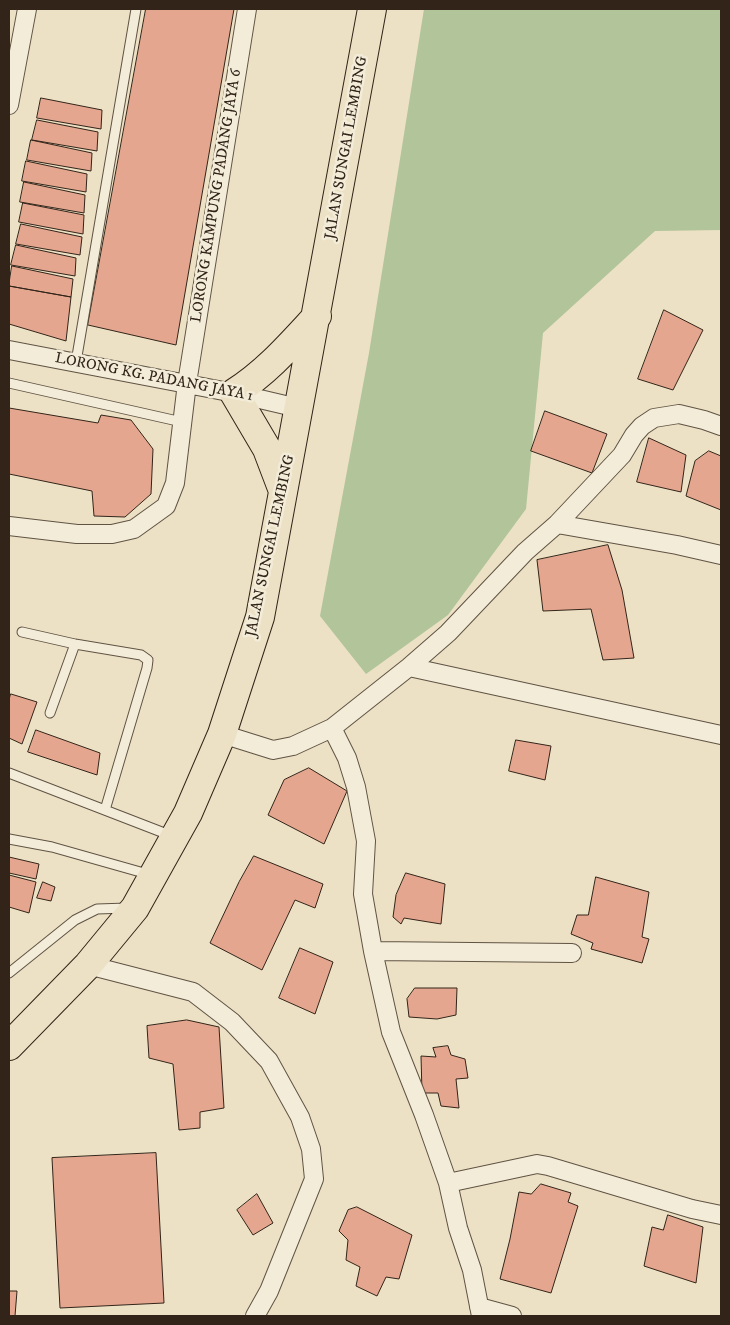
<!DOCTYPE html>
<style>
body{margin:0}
#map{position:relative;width:730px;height:1325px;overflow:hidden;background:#ece1c4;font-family:"IM FELL DW Pica",serif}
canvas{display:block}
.frame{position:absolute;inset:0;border:10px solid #322419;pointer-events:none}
</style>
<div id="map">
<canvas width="730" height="1325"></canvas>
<div class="frame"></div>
</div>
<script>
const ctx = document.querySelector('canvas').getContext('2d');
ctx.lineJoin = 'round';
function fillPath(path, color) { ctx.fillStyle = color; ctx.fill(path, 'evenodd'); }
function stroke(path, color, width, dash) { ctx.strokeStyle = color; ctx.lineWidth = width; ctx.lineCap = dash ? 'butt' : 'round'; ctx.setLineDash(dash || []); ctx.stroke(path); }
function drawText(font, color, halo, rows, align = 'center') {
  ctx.font = font + ' "IM FELL DW Pica",serif'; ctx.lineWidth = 5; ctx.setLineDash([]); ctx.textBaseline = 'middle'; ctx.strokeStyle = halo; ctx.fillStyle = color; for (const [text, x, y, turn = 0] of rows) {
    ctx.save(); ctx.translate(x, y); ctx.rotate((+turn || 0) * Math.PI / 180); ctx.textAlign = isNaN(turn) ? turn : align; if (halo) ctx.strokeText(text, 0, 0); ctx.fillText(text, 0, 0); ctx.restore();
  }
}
fillPath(new Path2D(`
 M424 9H721V230L655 231 543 333 526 509 448 615 366 674 320 616 369 353Z`), '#b1c49a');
const building = new Path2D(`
 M146 9H234L176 345 88 325Z
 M41 98 102 110 101 129 37 118Z
 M37 120 98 132 97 151 32 140Z
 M31 140 92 153 91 171 27 160Z
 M26 161 87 174 86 192 22 181Z
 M24 182 85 195 84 213 20 202Z
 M23 203 84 215 83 234 19 222Z
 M21 224 82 237 80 255 16 244Z
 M16 245 76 258 75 276 11 265Z
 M12 266 73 279 71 297 9 286Z
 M9 286 71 297 66 341 9 324Z
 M664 310 703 330 673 390 638 379Z
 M9 408 98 423 101 415 131 420 153 449 151 494 125 517 94 516 92 491 9 474Z
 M545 411 607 434 592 473 531 451Z
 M649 438 686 455 681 492 637 482Z
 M709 451 721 456V510L686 496 695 461Z
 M608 545 622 590 634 658 603 660 591 609 543 611 537 560Z
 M11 694 37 702 22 744 9 738V700Z
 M36 730 100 753 97 775 28 752Z
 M516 740 551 746 545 780 509 771Z
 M309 768 347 791 324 844 268 815 284 780Z
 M254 856 323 884 315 908 295 900 262 970 210 943 239 882Z
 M9 857 39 864 36 879 9 873Z
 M406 873 445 884 441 924 404 918 401 924 393 917 396 895Z
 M9 875 36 882 29 913 9 907Z
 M596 877 649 892 642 937 649 939 642 963 591 949 593 943 571 934 577 915H588Z
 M43 882 55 887 51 901 37 898Z
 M300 948 333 962 315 1014 279 998Z
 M415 988H457L456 1015 437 1019 409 1017 407 999Z
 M187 1020 219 1027 224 1108 200 1112V1128L179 1130 173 1064 149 1058 147 1026Z
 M448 1046 451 1055 465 1059 468 1078 456 1079 459 1108 441 1106 438 1093H422L421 1056 436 1057 433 1048Z
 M156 1153 164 1303 60 1308 52 1158Z
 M541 1184 571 1193 568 1202 578 1206 551 1293 500 1279 510 1239 519 1192 531 1194Z
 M257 1194 273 1223 253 1235 237 1210Z
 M357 1207 412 1235 399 1279 386 1277 377 1296 356 1286 360 1267 346 1260 348 1240 339 1231 348 1210Z
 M668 1215 703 1227 696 1283 644 1266 652 1227 663 1230Z
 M9 1291H17L15 1316H9Z`);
fillPath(building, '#e5a68f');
stroke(building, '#322419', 1);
const service = new Path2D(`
 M76 362 136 9
 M9 383 182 422
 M22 632 75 644 141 655 148 660 147 668 105 810
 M50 713 75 644
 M9 773 172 836
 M9 839 52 847 151 875
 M9 973 75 920 97 909 127 908`);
const minor = new Path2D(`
 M9 105 27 9
 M9 350 234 393 298 408
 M557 524 677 545 721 555
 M9 526 77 534H112L134 529 166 506 175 483 187 383 247 9
 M409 667 721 735
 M332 728 347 758 356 787 366 841 363 894 373 951 391 1032 424 1115 448 1183 458 1228 472 1270 481 1316
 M222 734 273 750 293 746 332 728 409 667 448 633 525 552 557 524 622 455 634 435 642 426 654 418 679 414 704 420 721 426
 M373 951 572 953
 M88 965 193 992 232 1022 269 1061 300 1117 311 1149 314 1179 269 1291 255 1316
 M448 1183 537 1164 548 1166 692 1209 721 1215
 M479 1307 512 1316`);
const primary = new Path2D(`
 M283 491 267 449 234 393C267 372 291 344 317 316
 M9 1046 88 965 135 908 188 813 222 734 260 617 372 9`);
stroke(service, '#605344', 11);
stroke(minor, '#605344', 20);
stroke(primary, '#322419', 30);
stroke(service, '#f3ecd9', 9);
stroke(minor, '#f3ecd9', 18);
stroke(primary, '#ece1c4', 28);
drawText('15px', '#322419', '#f3ecd9', [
 ["JALAN SUNGAI LEMBING",347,148,-80],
 ["LORONG KAMPUNG PADANG JAYA 6",217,196,-81],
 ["LORONG KG. PADANG JAYA 1",154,378,11],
 ["JALAN SUNGAI LEMBING",271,546,-78]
]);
</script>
